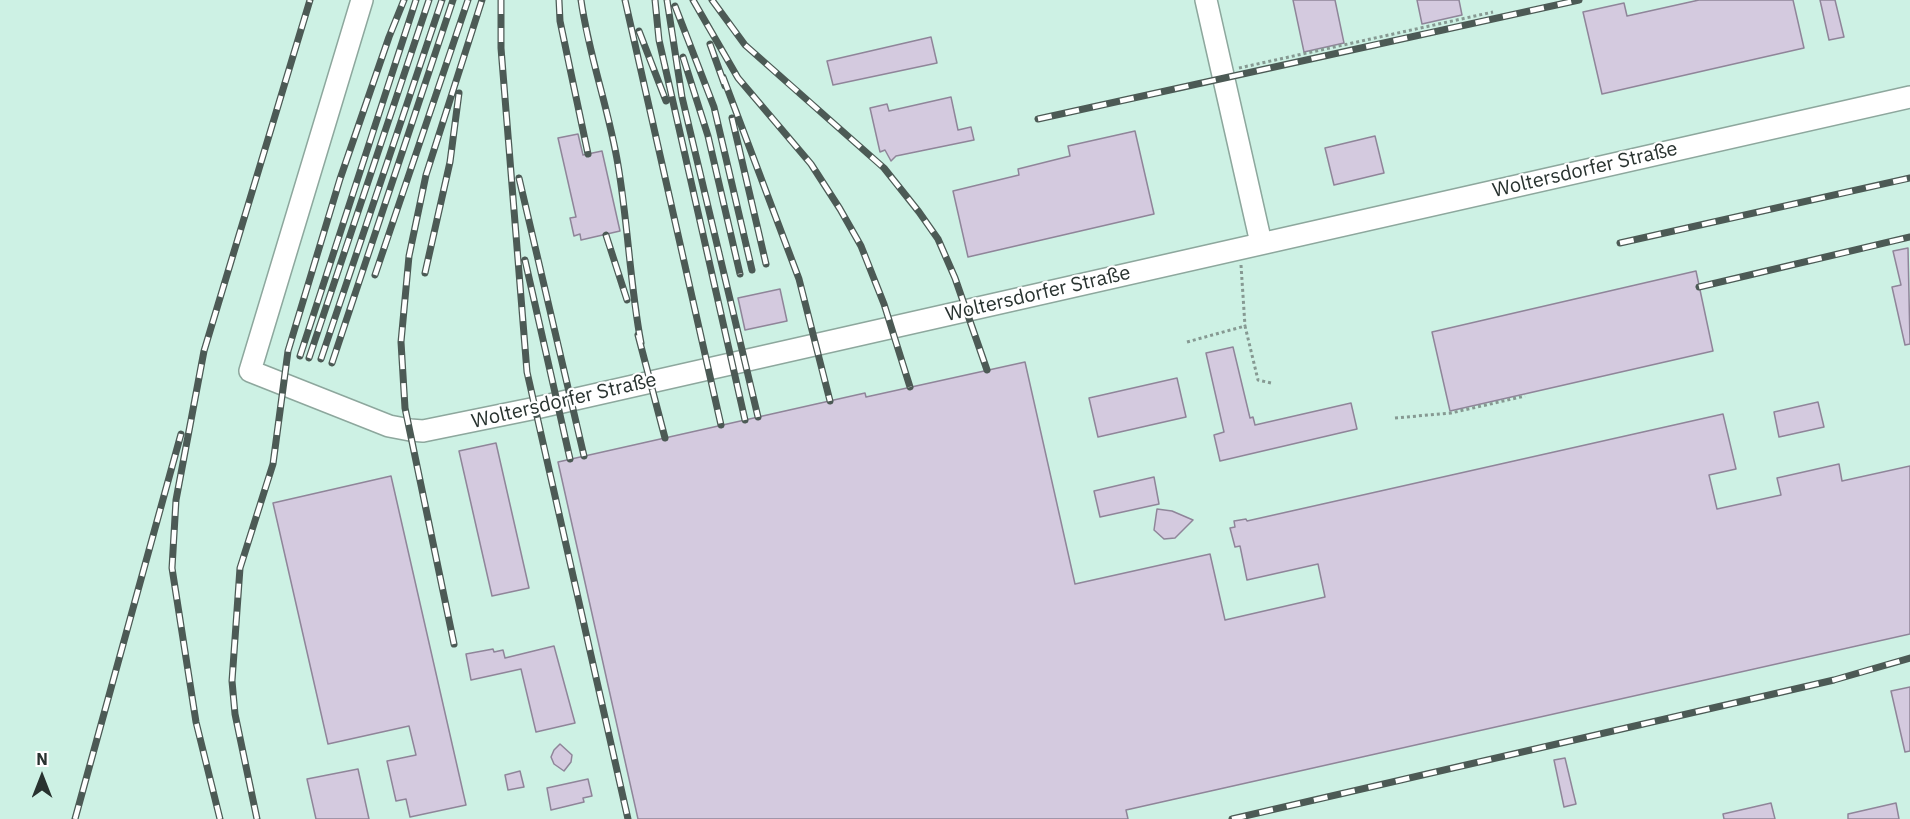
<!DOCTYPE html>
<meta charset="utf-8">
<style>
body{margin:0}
#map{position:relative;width:1910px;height:819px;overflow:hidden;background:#dffbf1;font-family:"IBM Plex Sans",sans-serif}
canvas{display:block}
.north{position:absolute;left:12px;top:747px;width:60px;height:60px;-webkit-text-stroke:4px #fff;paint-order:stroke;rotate:0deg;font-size:16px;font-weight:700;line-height:24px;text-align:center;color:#28322f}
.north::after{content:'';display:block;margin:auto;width:21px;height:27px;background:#28322f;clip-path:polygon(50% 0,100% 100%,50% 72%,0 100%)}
</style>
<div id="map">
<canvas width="1910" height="819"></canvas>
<div class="north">N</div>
</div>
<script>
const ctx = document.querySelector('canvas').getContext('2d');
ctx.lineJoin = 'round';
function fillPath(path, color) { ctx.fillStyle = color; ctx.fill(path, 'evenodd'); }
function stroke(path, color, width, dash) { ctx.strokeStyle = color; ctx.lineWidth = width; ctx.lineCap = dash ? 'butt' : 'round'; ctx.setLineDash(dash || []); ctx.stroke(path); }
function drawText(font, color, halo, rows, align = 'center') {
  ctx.font = font + ' "IBM Plex Sans",sans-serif'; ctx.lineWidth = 4.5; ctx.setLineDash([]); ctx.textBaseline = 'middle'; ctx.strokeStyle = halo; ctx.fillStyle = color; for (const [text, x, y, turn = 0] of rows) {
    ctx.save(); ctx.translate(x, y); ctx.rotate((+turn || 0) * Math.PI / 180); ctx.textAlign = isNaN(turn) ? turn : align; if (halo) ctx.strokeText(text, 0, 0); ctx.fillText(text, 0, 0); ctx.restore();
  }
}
fillPath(new Path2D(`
 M0 0H1910V819H0Z`), '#cdf1e4');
const building = new Path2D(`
 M1293 0H1335L1344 43 1304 52Z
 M1417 0H1459L1462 15 1422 24Z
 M1699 0H1793L1804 48 1602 94 1583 12 1624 3 1627 16Z
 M1820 0H1835L1844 37 1829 40Z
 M931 37 937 63 833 85 827 61Z
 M951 97 958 130 971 127 974 140 896 156 891 161 885 150 880 152 870 108 887 104 889 111Z
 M1135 131 1154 214 968 257 953 191 1019 175 1018 169 1070 156 1068 146Z
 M578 134 583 155 602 151 620 231 581 240 580 234 574 236 570 218 576 217 558 138Z
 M1375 136 1384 173 1334 185 1325 148Z
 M1908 248 1910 344 1905 345 1892 287 1901 285 1893 251Z
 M1696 271 1713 351 1450 411 1432 332Z
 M780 289 787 321 745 330 738 298Z
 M1233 347 1250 418 1253 417 1255 425 1351 403 1357 429 1220 461 1214 435 1224 432 1206 353Z
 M1025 362 1075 584 1210 554 1225 620 1325 597 1318 564 1247 580 1240 546 1235 547 1230 528 1235 527 1234 521 1246 519 1247 521 1723 414 1736 469 1709 475 1717 509 1781 495 1777 478 1839 464 1842 481 1910 466V634L1126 810 1128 819H638L558 462 865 393 866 397Z
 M1177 378 1186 417 1098 437 1089 398Z
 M1818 402 1824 427 1779 437 1774 412Z
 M496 443 529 588 492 596 459 451Z
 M391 476 466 805 410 817 406 799 396 801 387 761 416 755 409 726 328 744 273 503Z
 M1154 477 1159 504 1100 517 1094 491Z
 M1157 509 1172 511 1193 520 1175 538 1164 539 1154 530Z
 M554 646 575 723 536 732 521 669 471 680 466 654 493 649 494 652 503 650 505 658Z
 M1910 687V751L1905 752 1891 691Z
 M560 744 572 755 571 762 564 771 554 764 551 757 554 750Z
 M1565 758 1576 804 1564 807 1554 760Z
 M358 769 369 819H316L307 779Z
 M520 771 524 787 508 790 505 775Z
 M588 779 592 796 583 798 584 802 551 810 547 788Z
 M1771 803 1775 819H1724L1723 814Z
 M1896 803 1899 819H1848V814Z`);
fillPath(building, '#d4cadf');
stroke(building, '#8f8599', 1.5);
const minor = new Path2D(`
 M362 0 250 371 389 426 410 430 423 431 536 408 1910 97
 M1206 0 1261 243`);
stroke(minor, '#8da79d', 24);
stroke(new Path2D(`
 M1239 68 1493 12
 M1241 265 1245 326
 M1187 342 1245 326 1258 380 1271 383
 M1395 418 1451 413 1525 396`), '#869992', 3, [3, 3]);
stroke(minor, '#fff', 21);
const rail = new Path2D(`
 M501 0V48L527 372 628 819
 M559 0 560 21 588 154
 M581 0C589 56 609 110 618 165 628 224 630 284 641 343
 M625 0 721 425
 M655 0 659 40 745 420
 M667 0 682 97 758 417
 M693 0 738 78 811 164 840 209 861 246 884 304 910 387
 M712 0 745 45 884 168 919 212 938 239 955 278 987 370
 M675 6 714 107 752 270
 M639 31 666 101
 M710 44 725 86
 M683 57 708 136 740 274
 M723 77 799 279 830 401
 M732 118 766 264
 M1038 119 1579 0
 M519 178 584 456
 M606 235 627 300
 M1620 243 1910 178
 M525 260 570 459
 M425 273 450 162 459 93
 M375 275 468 0
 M1699 287 1910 237
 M638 335 665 438
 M300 356 416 0
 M309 358 429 0
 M321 359 442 0
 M332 363 453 0
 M454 644 405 408 401 342 409 256 426 175 482 0
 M75 819 181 434
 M220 819 196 722 172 568 176 500 204 351 310 0
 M257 819 235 714 232 681 240 568 273 464 288 351 340 179 389 37 404 0
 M1232 819 1834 680 1910 658`);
stroke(rail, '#4c5a55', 7);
stroke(rail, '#fff', 4.5, [14]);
drawText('20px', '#28322f', '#fff', [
 ["Woltersdorfer Straße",1585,170,-13],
 ["Woltersdorfer Straße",1038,294,-13],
 ["Woltersdorfer Straße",564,401,-13]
]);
</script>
